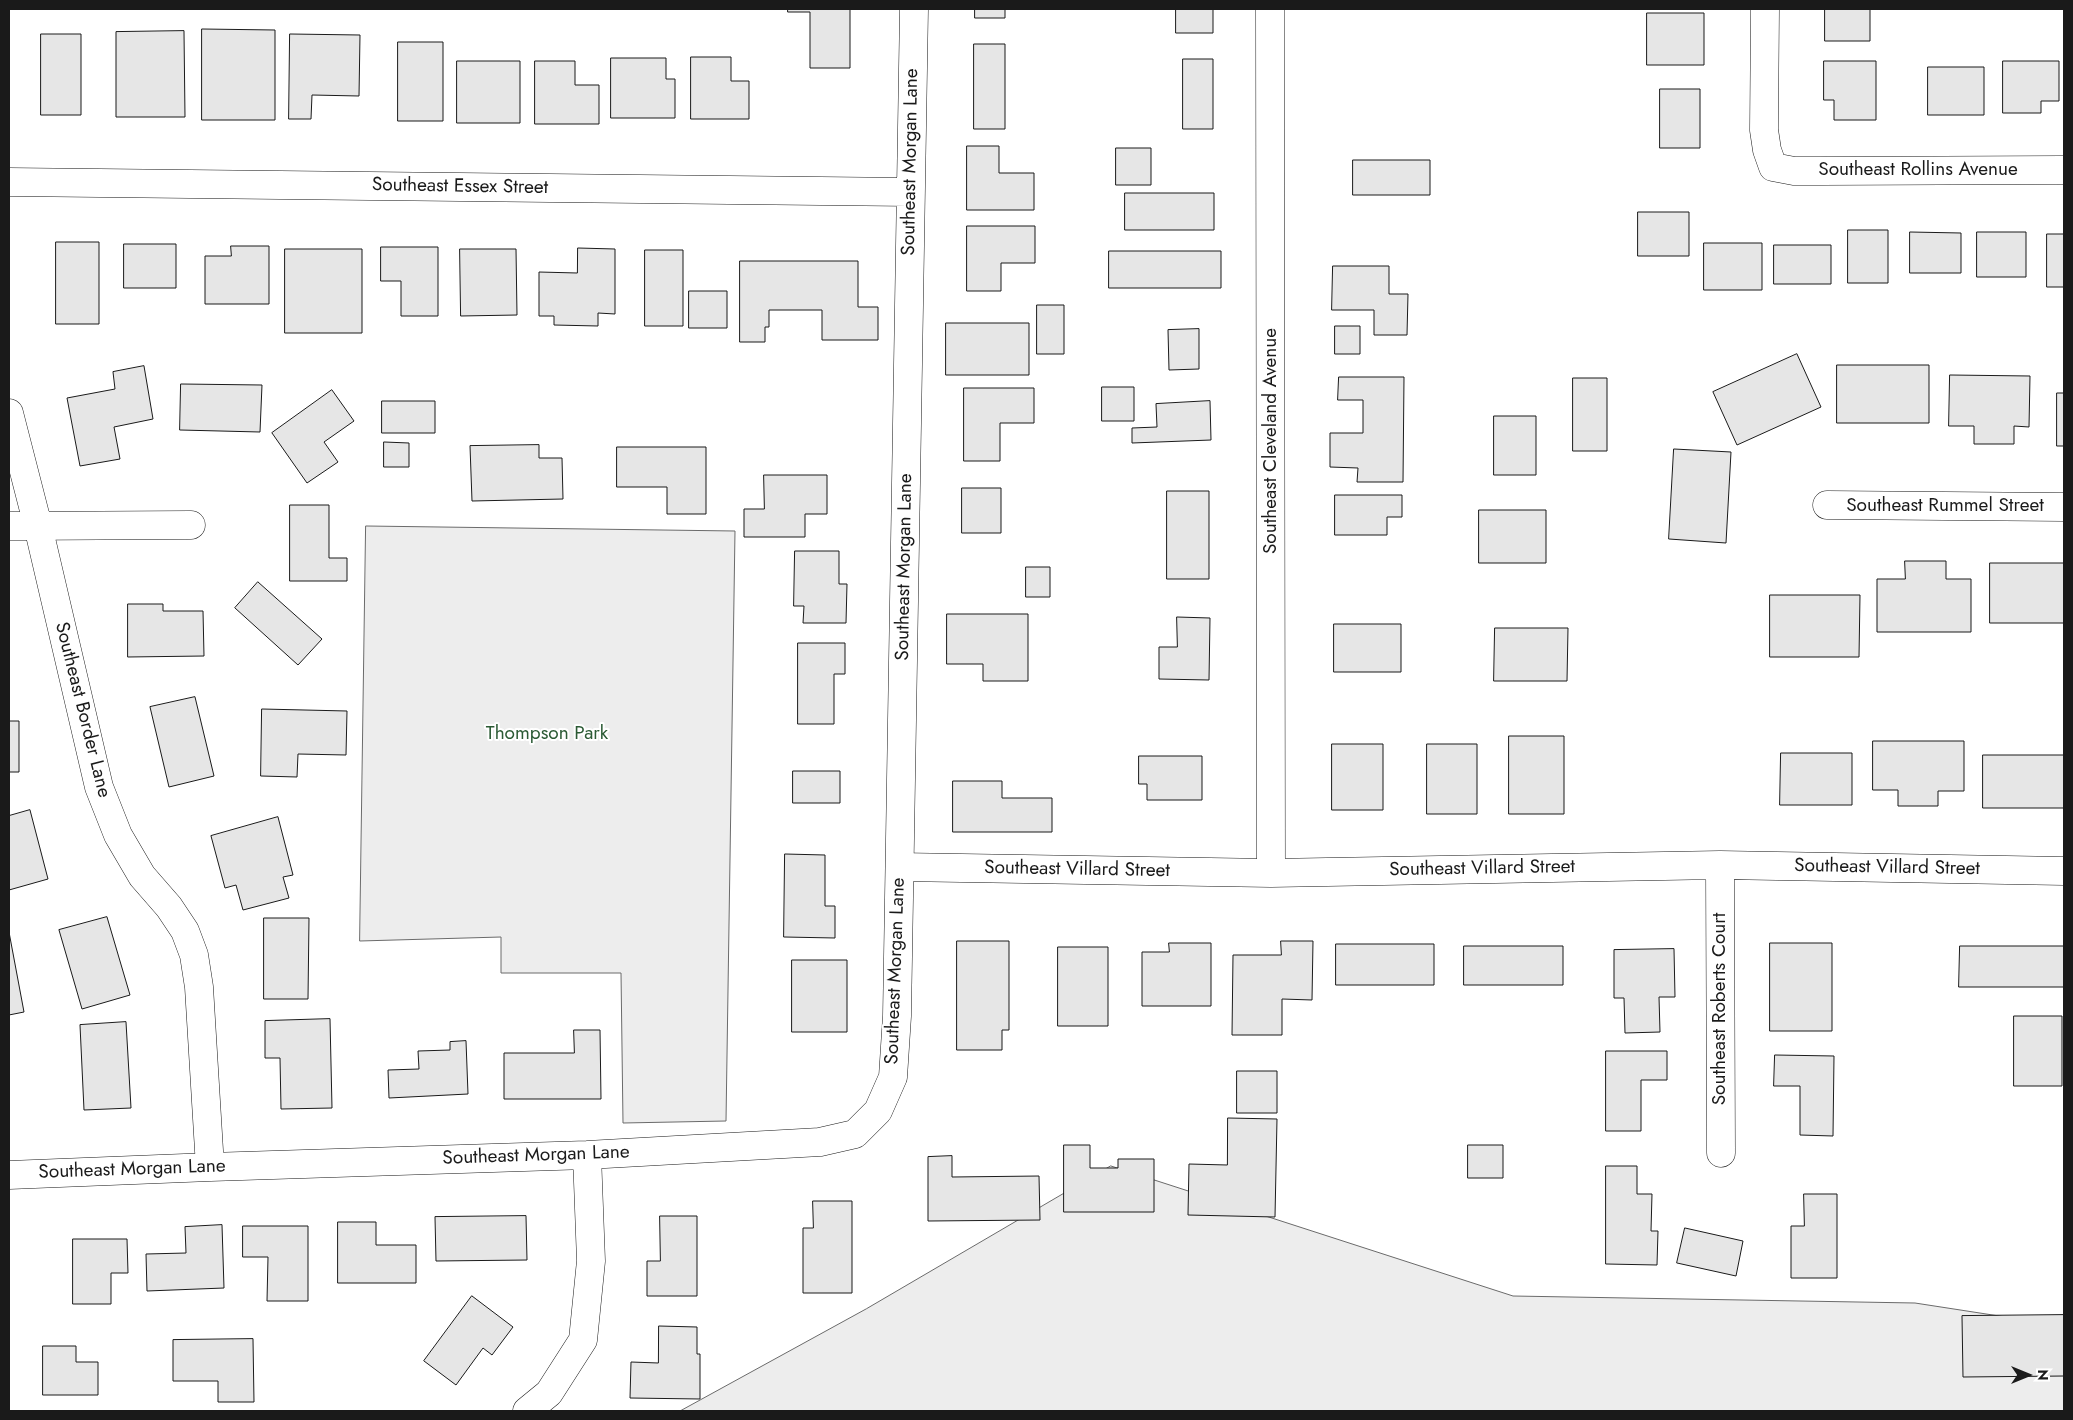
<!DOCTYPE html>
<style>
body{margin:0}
#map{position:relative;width:2073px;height:1420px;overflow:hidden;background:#fff;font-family:Jost,sans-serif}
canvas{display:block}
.frame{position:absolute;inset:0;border:10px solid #1a1a1a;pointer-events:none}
.north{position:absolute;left:2003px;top:1350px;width:50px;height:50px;-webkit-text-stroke:4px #fff;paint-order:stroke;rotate:90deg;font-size:14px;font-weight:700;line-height:20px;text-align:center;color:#1a1a1a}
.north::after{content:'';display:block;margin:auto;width:18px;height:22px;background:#1a1a1a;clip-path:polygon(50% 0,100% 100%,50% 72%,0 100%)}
</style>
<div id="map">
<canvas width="2073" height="1420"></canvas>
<div class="frame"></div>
<div class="north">N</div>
</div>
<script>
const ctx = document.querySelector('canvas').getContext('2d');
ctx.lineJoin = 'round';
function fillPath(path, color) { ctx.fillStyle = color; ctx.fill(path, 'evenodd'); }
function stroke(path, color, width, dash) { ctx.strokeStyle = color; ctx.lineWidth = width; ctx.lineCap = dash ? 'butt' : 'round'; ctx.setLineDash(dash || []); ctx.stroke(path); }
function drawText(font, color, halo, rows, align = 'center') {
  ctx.font = font + ' Jost,sans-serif'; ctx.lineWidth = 4; ctx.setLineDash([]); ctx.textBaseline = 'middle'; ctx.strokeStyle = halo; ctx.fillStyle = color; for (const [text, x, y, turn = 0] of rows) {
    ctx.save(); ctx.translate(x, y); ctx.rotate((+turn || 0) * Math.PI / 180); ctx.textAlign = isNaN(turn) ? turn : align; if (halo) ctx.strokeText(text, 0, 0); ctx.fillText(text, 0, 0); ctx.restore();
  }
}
const built = new Path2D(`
 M366 526 735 531 726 1121 623 1123 621 973H501V937L360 941Z
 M1111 1166 1513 1296 1915 1303 2064 1326V1411H680L866 1309Z`);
fillPath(built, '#ededed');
stroke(built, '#6a6a6a', 1);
const building = new Path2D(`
 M788 9H850V68H810V12H788Z
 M975 9H1005V18H975Z
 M1176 9H1213V33H1176Z
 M1825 9H1870V41H1825Z
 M1647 13H1704V65H1647Z
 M202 29 275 30V120H202Z
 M184 31 185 117H116V32Z
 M41 34H81V115H41Z
 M290 34 360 35 359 96 312 95 311 119H289Z
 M398 42H443V121H398Z
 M974 44H1005V129H974Z
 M691 57H731V81H749V119H691Z
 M611 58H666V79H675V118H611Z
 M1183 59H1213V129H1183Z
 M457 61H520V123H457Z
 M535 61H575V85H599V124H535Z
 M1824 61H1876V120H1834V100H1824Z
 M2003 61H2059V101H2041V113H2003Z
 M1928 67H1984V115H1928Z
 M1660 89H1700V148H1660Z
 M967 146H999V173H1034V210H967Z
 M1116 148H1151V185H1116Z
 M1353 160H1430V195H1353Z
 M1125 193H1214V230H1125Z
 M1638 212H1689V256H1638Z
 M967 226H1035V263H1001V291H967Z
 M1848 230H1888V283H1848Z
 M1910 232 1961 233V273H1910Z
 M1977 232H2026V277H1977Z
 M2047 234H2064V287H2047Z
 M56 242H99V324H56Z
 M1704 243H1762V290H1704Z
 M124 244H176V288H124Z
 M1774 245H1831V284H1774Z
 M231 246H269V304H205V256H231Z
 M381 247H438V316H401V281H381Z
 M578 248 615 249V314L598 313V326L554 325V316H539V272L577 273Z
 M285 249H362V333H285Z
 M460 249H516L517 315 461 316Z
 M645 250H683V326H645Z
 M1109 251H1221V288H1109Z
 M740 261H858V307H878V340H822V310H769V327H765V342H740Z
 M1333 266H1389V294H1408L1407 335H1374V310H1332Z
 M689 291H727V328H689Z
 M1037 305H1064V354H1037Z
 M946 323H1029V375H946Z
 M1335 326H1360V354H1335Z
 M1199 329V369L1169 370 1168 330Z
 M1797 354 1821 407 1737 445 1713 392Z
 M1837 365H1929V423H1837Z
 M144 366 153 419 114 427 120 459 80 466 67 398 115 389 113 372Z
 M1950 375 2030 376 2029 427 2014 426V444H1974V426H1949Z
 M1339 377H1404L1403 482H1357L1358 468 1330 467V433H1363V400H1338Z
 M1573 378H1607V451H1573Z
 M181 384 262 385 260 432 180 430Z
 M1102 387H1134V421H1102Z
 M964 388H1034V423H1000V461H964Z
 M332 390 354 421 324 442 338 462 307 483 272 433Z
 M2057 393H2064V446H2057Z
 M382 401H435V433H382Z
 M1210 401 1211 440 1132 443V428L1157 427 1156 404Z
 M1494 416H1536V475H1494Z
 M384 442 409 443V467H384Z
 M539 445V458H562L563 499 472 501 470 446Z
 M617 447H706V514H667V487H617Z
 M1674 449 1731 452 1726 543 1669 539Z
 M764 475H827V514H805V537H744V509H764Z
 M962 488H1001V533H962Z
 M1167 491H1209V579H1167Z
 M1335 495H1402V517H1387V535H1335Z
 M290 505H329V558H347V581H290Z
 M1479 510H1546V563H1479Z
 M795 551H839V584H847L846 623H803L804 606H794Z
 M1905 561H1946V579H1971V632H1877V579H1905Z
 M1990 563H2064V623H1990Z
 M1026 567H1050V597H1026Z
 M258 582 322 639 298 665 235 608Z
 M1770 595H1860L1859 657H1770Z
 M128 604H163V611H203L204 656 128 657Z
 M947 614H1028V681H983V664H947Z
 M1177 617 1210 618 1209 680 1159 679V647H1177Z
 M1334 624H1401V672H1334Z
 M1495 628H1568L1567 681H1494Z
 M798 643H845V674H834V724H798Z
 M195 697 214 776 169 787 150 707Z
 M262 709 347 711 346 755 298 754 297 777 261 776Z
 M9 721H19V772H9Z
 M1509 736H1564V814H1509Z
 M1873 741H1964V791H1938V806H1898V790H1873Z
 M1332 744H1383V810H1332Z
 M1427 744H1477V814H1427Z
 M1781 753H1852V805H1780Z
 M1983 755H2064V808H1983Z
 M1139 756H1202V800H1147V784H1139Z
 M793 771H840V803H793Z
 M953 781H1002V798H1052V832H953Z
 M30 810 48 879 9 890V816Z
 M278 817 293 875 283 877 289 898 243 910 236 885 225 888 211 836Z
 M785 854 825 855V906H835V938L784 937Z
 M107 917 130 995 82 1009 59 930Z
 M264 918H309L308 999H264Z
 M9 932 24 1012 9 1015Z
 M957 941H1009V1030H1002V1050H957Z
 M1281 941H1313L1312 1000 1282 999V1035H1232L1233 955H1281Z
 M1169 943H1211V1006H1142V952H1169Z
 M1770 943H1832V1031H1770Z
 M1336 944H1434V985H1336Z
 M1464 946H1563V985H1464Z
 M1960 946H2064V987H1959Z
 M1058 947H1108V1026H1058Z
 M1674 949 1675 997H1659L1660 1032 1625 1033 1624 998H1614V950Z
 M792 960H847V1032H792Z
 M2014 1016H2062V1086H2014Z
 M330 1019 332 1108 281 1109 280 1058H265V1021Z
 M126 1022 131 1108 84 1110 80 1025Z
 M574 1030H600L601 1099H504V1053H574Z
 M466 1041 468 1094 389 1098 388 1070 419 1069 418 1051 450 1050V1042Z
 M1606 1051H1667V1080H1641V1131H1606Z
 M1775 1055 1834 1056 1833 1136 1800 1135V1086H1774Z
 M1237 1071H1277V1113H1237Z
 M1228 1118 1277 1119 1275 1217 1188 1215 1189 1164 1227 1165Z
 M1064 1145H1090V1168H1118V1159H1154V1212H1064Z
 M1468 1145H1503V1178H1468Z
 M952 1156V1177L1039 1176 1040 1220 928 1221V1157Z
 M1606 1166H1637V1194H1652L1651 1231H1658L1657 1265 1606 1264Z
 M1804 1194H1837V1278H1791V1226H1804Z
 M813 1201H852V1293H803V1228H813Z
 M526 1216 527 1260 436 1261 435 1217Z
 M660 1216H697V1296H647V1261H660Z
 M338 1222H376V1245H416V1283H338Z
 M222 1225 224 1288 147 1291 146 1254 186 1253 185 1227Z
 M243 1226H308V1301H267L268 1257H243Z
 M1685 1228 1743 1241 1736 1276 1677 1263Z
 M73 1239H127L128 1273H111V1304H73Z
 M472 1296 513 1327 492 1355 483 1348 456 1385 424 1361Z
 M2064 1315V1376L1963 1377 1962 1316Z
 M659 1326 697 1327V1354H700V1399L630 1398 631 1362 658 1363Z
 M253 1339 254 1402H218V1381H173V1340Z
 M43 1346H76V1362H98V1395H43Z`);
fillPath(building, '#e6e6e6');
stroke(building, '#1a1a1a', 1);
const minor = new Path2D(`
 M1270 9 1271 873
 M1765 9 1764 130 1767 150 1773 167 1794 171H1820L2064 170
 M9 182 910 192
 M9 413 38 526 99 787 118 835 142 876 169 907 185 931 194 955 199 987 210 1167
 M1827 505 2064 507
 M9 526 191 525
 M1720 865 1721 1153
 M900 867 1271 873 1720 865 2064 871
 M9 1175 210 1167 587 1155 820 1142 855 1134 878 1111 893 1077 897 1016 914 9
 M527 1411 549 1393 583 1340 591 1261 587 1155`);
stroke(minor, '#1a1a1a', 29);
stroke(minor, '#fff', 28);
drawText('19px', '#1a1a1a', '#fff', [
 ["Southeast Morgan Lane",911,162,-89],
 ["Southeast Rollins Avenue",1918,170],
 ["Southeast Essex Street",460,187,1],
 ["Southeast Cleveland Avenue",1271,441,-90],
 ["Southeast Rummel Street",1945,506],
 ["Southeast Morgan Lane",905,567,-89],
 ["Southeast Border Lane",82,710,76],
 ["Southeast Villard Street",1887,868,1],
 ["Southeast Villard Street",1482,869,-1],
 ["Southeast Villard Street",1077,870,1],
 ["Southeast Morgan Lane",896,971,-88],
 ["Southeast Roberts Court",1720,1009,-90],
 ["Southeast Morgan Lane",536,1156,-2],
 ["Southeast Morgan Lane",132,1170,-2]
]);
drawText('19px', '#2b5a34', '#fff', [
 ["Thompson Park",547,734]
]);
</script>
